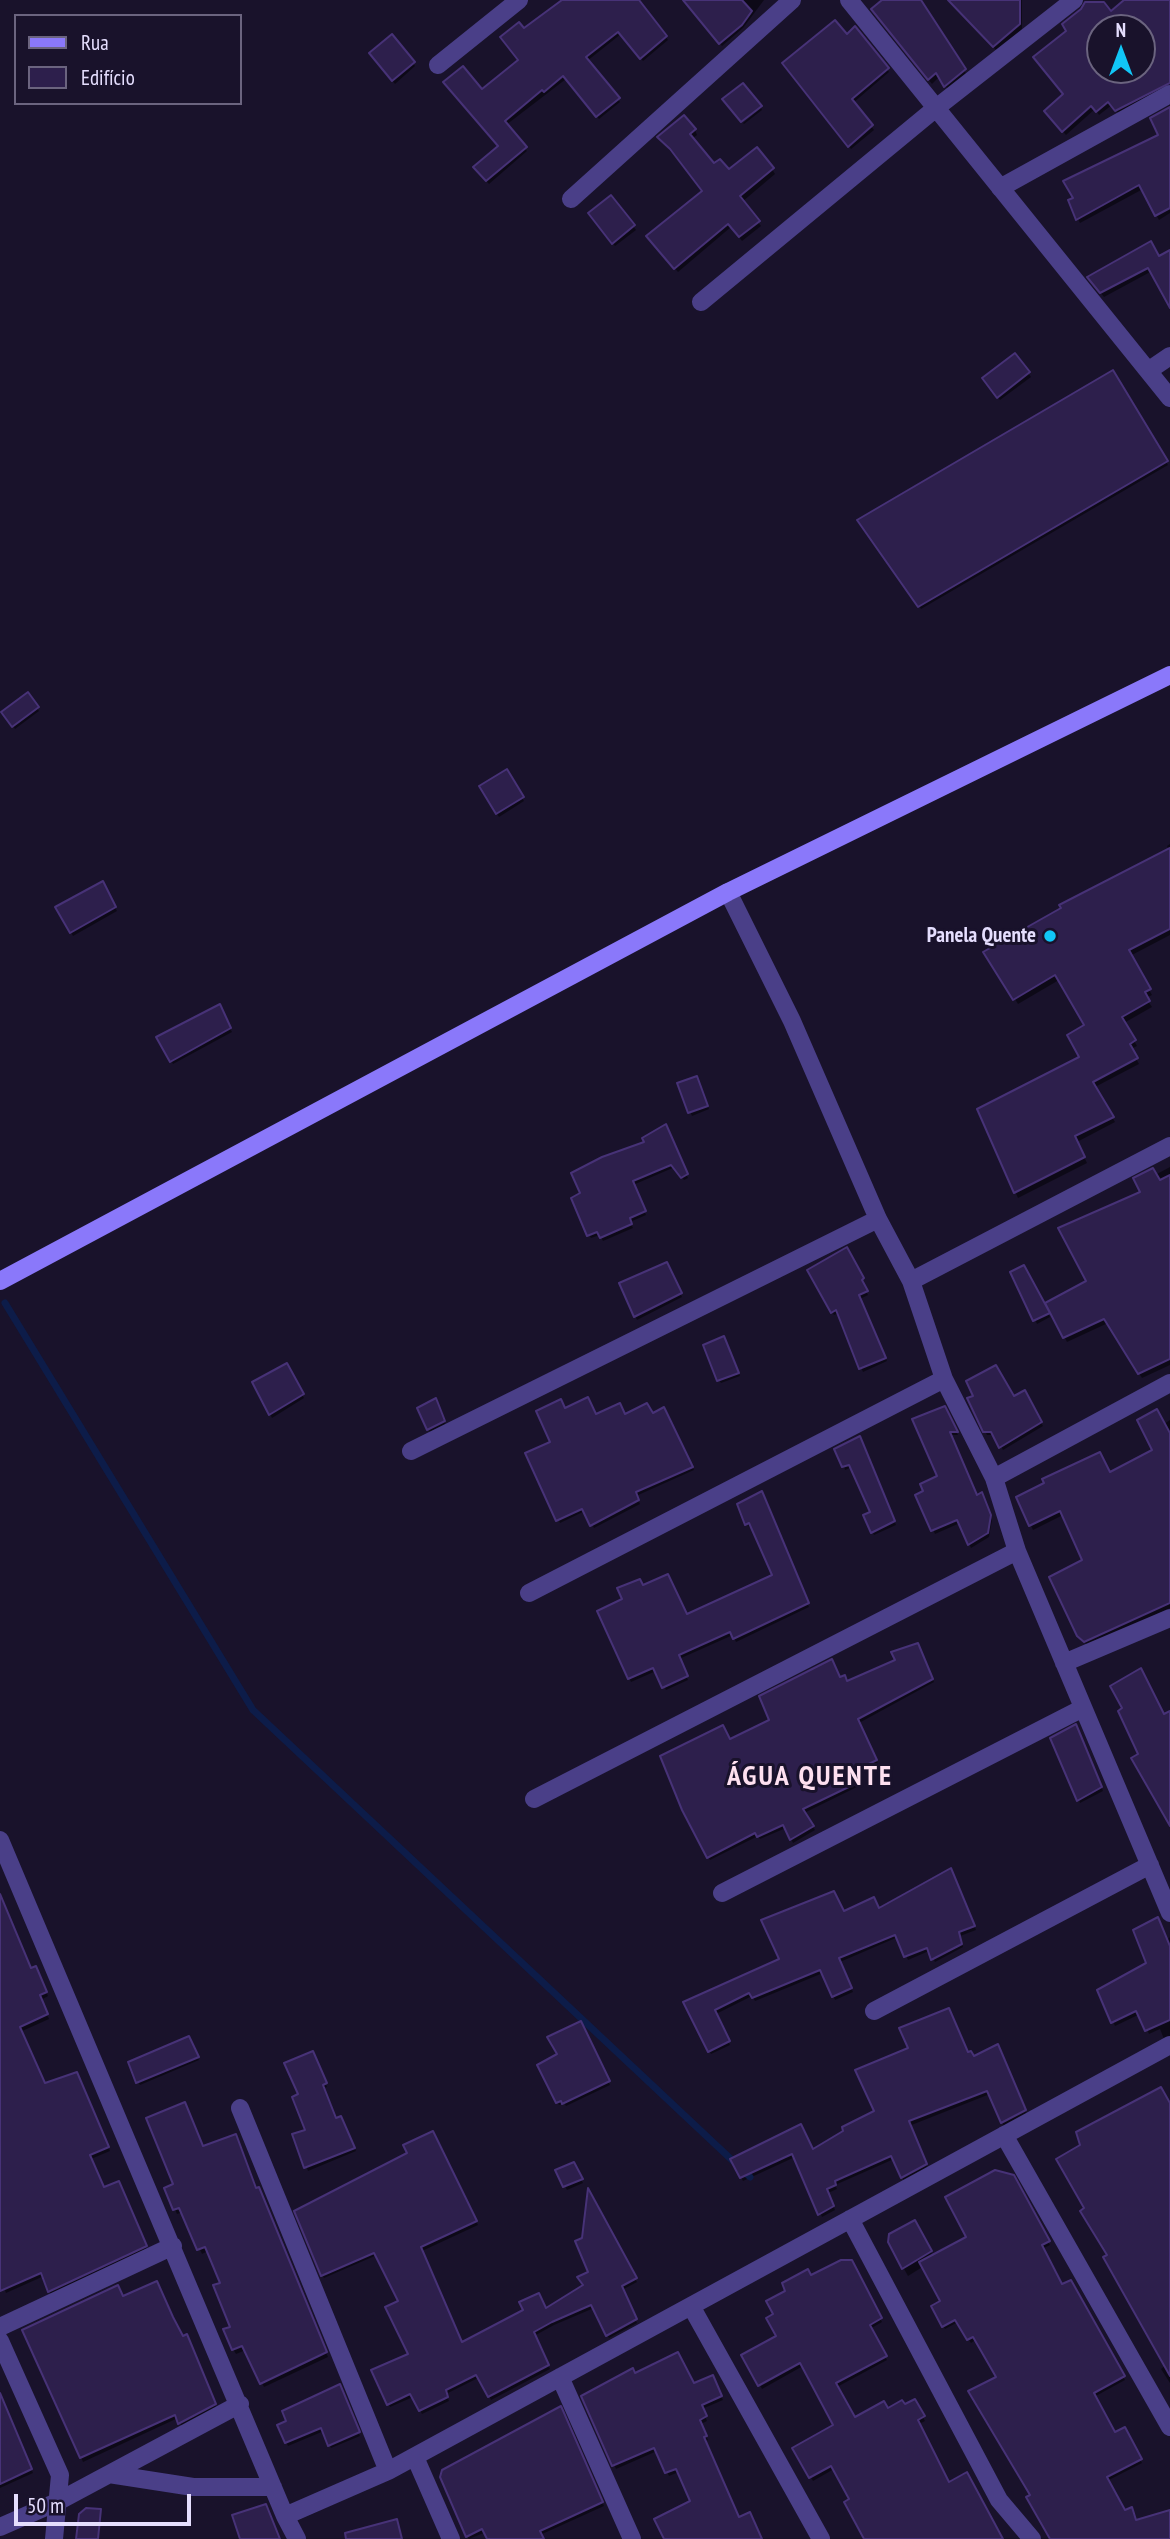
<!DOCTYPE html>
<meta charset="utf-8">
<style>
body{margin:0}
#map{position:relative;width:1170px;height:2539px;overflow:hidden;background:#19122b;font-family:"PT Sans Narrow",sans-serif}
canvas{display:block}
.legend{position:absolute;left:14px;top:14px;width:228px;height:91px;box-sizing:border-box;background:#19122b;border:2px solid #6b647f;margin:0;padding:9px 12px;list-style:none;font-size:21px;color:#e5defe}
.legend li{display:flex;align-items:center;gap:14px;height:35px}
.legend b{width:35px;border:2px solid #6b647f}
.north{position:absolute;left:1086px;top:14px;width:70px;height:70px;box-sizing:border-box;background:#19122b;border:2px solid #6b647f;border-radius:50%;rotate:0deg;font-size:19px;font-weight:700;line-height:28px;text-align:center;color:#e5defe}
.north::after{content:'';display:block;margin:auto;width:24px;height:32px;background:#11c6f7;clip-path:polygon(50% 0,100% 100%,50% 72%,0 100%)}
.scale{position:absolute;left:14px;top:2494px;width:177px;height:32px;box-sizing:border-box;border:4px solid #e5defe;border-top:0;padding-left:9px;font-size:21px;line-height:24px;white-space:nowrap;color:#e5defe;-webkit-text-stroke:5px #19122b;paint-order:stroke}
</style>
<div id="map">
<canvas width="1170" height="2539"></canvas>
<ul class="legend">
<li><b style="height:9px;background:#8a78fa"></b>Rua</li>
<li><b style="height:19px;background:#2d1f4c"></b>Edifício</li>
</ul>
<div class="north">N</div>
<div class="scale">50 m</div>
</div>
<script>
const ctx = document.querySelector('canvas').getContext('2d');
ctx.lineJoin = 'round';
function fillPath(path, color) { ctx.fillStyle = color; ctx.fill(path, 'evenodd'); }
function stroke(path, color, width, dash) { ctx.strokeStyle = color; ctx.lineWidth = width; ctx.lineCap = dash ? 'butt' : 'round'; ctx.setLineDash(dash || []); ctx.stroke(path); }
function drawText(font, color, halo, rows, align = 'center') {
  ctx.font = font + ' "PT Sans Narrow",sans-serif'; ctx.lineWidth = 6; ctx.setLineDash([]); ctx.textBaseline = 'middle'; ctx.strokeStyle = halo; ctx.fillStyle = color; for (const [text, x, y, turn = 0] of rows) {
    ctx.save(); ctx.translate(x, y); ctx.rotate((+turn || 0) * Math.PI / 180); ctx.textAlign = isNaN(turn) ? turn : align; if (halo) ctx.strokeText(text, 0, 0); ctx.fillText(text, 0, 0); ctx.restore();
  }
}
fillPath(new Path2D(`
 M565 0H637L668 40 643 61 621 34 587 61 620 102 599 119 566 79 506 125 527 151 489 184 477 171 499 147 482 91 520 61 524 31Z
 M684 0H764L743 28 722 46Z
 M884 0H919L967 75 948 90 940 76 932 84 876 14Z
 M948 0H1022V29L997 51Z
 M1127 0H1170V65L1158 74 1166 88 1119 114 1112 105 1099 115 1095 109 1066 135 1048 115 1065 94 1038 61ZM1100 28H1142V70H1100Z
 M373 57 413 63 415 66 395 84Z
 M786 66 887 69 889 72 853 103 874 130 851 149Z
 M761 108 762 110 744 124 743 123Z
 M1170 109V213L1159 220 1143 189 1080 223 1078 219 1160 136Z
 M695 130 697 135 692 139 714 166 729 172 772 169 775 174 742 202 761 226 742 241 731 227 678 272 651 241 703 192 659 137Z
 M611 197 636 230 615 246 592 217Z
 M1170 252V292L1152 271 1104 297 1092 282Z
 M1015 355 1031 377 1000 400 986 382Z
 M1112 373 1168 465 921 609 859 520Z
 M28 695 39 711 15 729 4 712Z
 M507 772 524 801 499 817 481 787Z
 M1170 844V935L1130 956 1152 995 1146 998 1152 1007 1124 1023 1137 1046 1131 1049 1139 1064 1095 1087 1115 1122 1077 1142 1087 1163 1018 1198 979 1110 1082 1058 1087 1026 1059 980 1018 1004 986 953 1169 850 1167 846Z
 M102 883 117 911 73 936 58 908Z
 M219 1007 232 1032 173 1064 159 1038Z
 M698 1081 709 1109 692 1116 679 1084Z
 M667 1129 688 1178 684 1180 675 1167 633 1185 646 1215 630 1222 633 1228 603 1241 600 1235 591 1238 589 1235Z
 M1170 1167V1365L1142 1378 1108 1323 1067 1342 1047 1303 1089 1281 1155 1175Z
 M846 1250 868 1295 860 1299 887 1361 863 1372 839 1313 834 1315 809 1270Z
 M667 1264 682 1297 637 1320 621 1283Z
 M1023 1267 1050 1317 1037 1324 1013 1272Z
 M725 1342 740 1376 721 1383 719 1380Z
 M286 1365 304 1398 272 1418 254 1383Z
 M1025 1393 1043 1426 1003 1450 995 1435H987L969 1399H1013Z
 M435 1400 446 1425 430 1432 419 1408Z
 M663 1409 694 1470 636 1496 640 1504 594 1528 585 1511 560 1523 527 1454 553 1443 565 1410 596 1416H625L652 1415Z
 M944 1409 958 1435H950L977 1497 983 1498 992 1520 989 1537 971 1548 960 1523 935 1534 918 1496 926 1492 939 1476Z
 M1170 1420V1608L1088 1646 1078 1635 1084 1561 1063 1515 1033 1530 1018 1498 1110 1475 1155 1451 1164 1424Z
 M861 1441 896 1525 874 1535 865 1516 872 1512 852 1467 845 1470 844 1466Z
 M763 1496 809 1607 736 1642 733 1635 679 1659 688 1680 666 1690 656 1671 631 1682 599 1611 643 1587 686 1616 774 1575 752 1526 749 1527 739 1505Z
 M919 1649 934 1682 859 1723 878 1764 852 1776 857 1787 804 1813 815 1830 793 1843 786 1828 760 1839 758 1836 710 1860 684 1810 729 1741 771 1721 840 1679 847 1683Z
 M1077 1730 1103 1791 1080 1803 1079 1800Z
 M953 1874 976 1930 960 1936 963 1947 935 1962 929 1951 908 1960 898 1937 840 1962 853 1992 835 2000 823 1973 755 2001 752 1996 716 2014 730 2045 711 2054 685 2003 781 1960 843 1914 879 1910Z
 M3 1899 31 1970 37 1972 48 1996 41 2000 49 2019 20 2032 44 2085 79 2078 110 2151 91 2159 104 2189 120 2187 148 2250 51 2295 44 2276 6 2293 0 2278V1901Z
 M1170 1937V2036L1164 2039 1160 2029 1149 2034 1140 2014 1115 2026 1099 1991 1148 1964Z
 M580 2023 610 2085 566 2106 564 2103 559 2105 539 2066 559 2055Z
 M189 2038 199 2060 140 2085 138 2082Z
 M999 2049 1027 2114 1004 2126 990 2094 909 2126 928 2168 904 2181 894 2159 835 2185 837 2189 828 2193 835 2210 822 2217 795 2157 743 2181 732 2159 813 2151 967 2054 973 2059Z
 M314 2057 327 2087 323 2088 336 2120 342 2121 356 2151 308 2171 294 2135 307 2131 300 2095Z
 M1170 2107V2383L1161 2369 1166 2365 1109 2256Z
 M433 2133 478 2225 422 2251 462 2344 545 2310 585 2286 591 2273 584 2239 589 2194 637 2282 622 2290 637 2323 609 2338 594 2308 554 2325 534 2336 550 2369 491 2400 480 2377 446 2394 449 2401 422 2414 413 2397 390 2407 373 2371 410 2355 401 2302 377 2255 324 2278 322 2275 409 2154Z
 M203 2148 261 2194 328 2357 264 2387 246 2350 236 2354 233 2349V2328L222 2284 208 2251 202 2254 183 2212 177 2214 166 2189 175 2185Z
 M573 2164 583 2183 567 2190 557 2171Z
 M1013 2177 1050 2245 1042 2249 1062 2286 1070 2282 1125 2380 1094 2397 1115 2435 1124 2429 1142 2463 1107 2481 1124 2512 1136 2522 1170 2512V2537L1059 2539 1033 2495 998 2378 977 2339 971 2343 958 2322 945 2329 933 2306 942 2302 924 2266 908 2276 889 2242 915 2223 933 2256 968 2237Z
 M851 2262 882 2322 870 2329 887 2360 837 2387 855 2419 914 2401 925 2421 919 2424 949 2484 1001 2539H862L866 2537 851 2500 834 2469 813 2481 795 2449 836 2426 803 2366 762 2389 744 2355 778 2336 810 2277Z
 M122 2298 188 2341 217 2409 182 2427 178 2418 83 2462 81 2457Z
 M635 2375 694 2386 712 2378 723 2400 702 2409 707 2421 701 2424 708 2440 705 2442 739 2520 761 2539H665L692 2502 679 2472 669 2476 657 2451 616 2469 583 2397Z
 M341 2390 360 2436 331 2448 324 2431 288 2446 279 2426Z
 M0 2395 33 2473 0 2488Z
 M562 2412 604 2506 540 2535 542 2539H489L486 2532 469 2539 467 2536Z
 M100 2511 99 2539H78Z`), '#0007');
stroke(new Path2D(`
 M5 1303 253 1710 750 2177`), '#0d1c49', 7);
const building = new Path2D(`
 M562 0H639L667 36 640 59 618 32 586 57 620 98 596 117 563 76 544 92 542 90 505 121 527 147 486 181 473 167 498 146 443 82 463 66 482 89 518 60 500 37 519 22 524 28Z
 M683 0H742L752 11 742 25 719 44Z
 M882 0H921L966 69 944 87 936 73 928 80 871 9Z
 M948 0H1020V24L993 47Z
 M1124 0H1170V83L1115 111 1108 102 1096 112 1091 106 1062 132 1044 111 1063 94 1033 57 1066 31 1062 24 1081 9 1085 2H1104L1111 11ZM1100 28H1142V70H1100Z
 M835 20 847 34 855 26 889 68 852 99 873 125 848 147 782 63Z
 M392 34 415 62 392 81 369 53Z
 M743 83 762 106 741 122 722 99Z
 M1170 107V208L1155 216 1139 185 1076 220 1068 200 1073 198 1063 181 1158 135 1150 118Z
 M684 115 696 129 690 134 714 163 720 159 729 169 757 147 774 168 740 196 760 221 739 237 728 224 674 269 646 236 702 191 670 149 657 137Z
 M611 195 635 225 612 244 588 213Z
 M1151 241 1159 256 1170 250V308L1148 268 1100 293 1087 277Z
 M1015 353 1030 372 997 398 982 378Z
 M1113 370 1168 461 918 607 857 520Z
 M28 692 39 707 12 727 1 712Z
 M507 769 524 797 496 814 479 786Z
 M1170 848V929L1129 950 1151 989 1145 992 1150 1001 1122 1017 1136 1040 1130 1044 1138 1058 1093 1082 1114 1117 1075 1136 1085 1157 1014 1193 977 1109 1079 1057 1067 1035 1084 1025 1055 975 1013 1000 983 952 1061 908 1059 905Z
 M103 881 116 907 70 933 55 907Z
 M220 1004 231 1028 170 1062 156 1037Z
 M697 1076 708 1106 688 1113 677 1083Z
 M666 1124 688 1174 681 1178 671 1165 633 1181 646 1211 630 1218 632 1224 600 1238 597 1232 587 1236 571 1198 580 1193 571 1173 602 1157 644 1142 642 1138Z
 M1153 1168 1160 1180 1170 1175V1359L1138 1374 1104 1319 1063 1338 1045 1303 1086 1281 1058 1228 1140 1192 1133 1178Z
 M847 1247 864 1278 862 1280 868 1291 859 1295 886 1358 859 1369 836 1310 831 1313 807 1270Z
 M667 1262 682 1293 634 1317 619 1283Z
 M1024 1265 1050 1313 1033 1321 1010 1272Z
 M724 1336 739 1373 717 1381 703 1345Z
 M287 1363 304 1394 269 1415 252 1382Z
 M996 1365 1014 1396 1025 1390 1042 1422 999 1448 991 1432H983L967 1398 973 1396 966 1381Z
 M588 1397 596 1414 620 1403 625 1414 647 1403 653 1413 664 1407 693 1467 636 1492 639 1500 590 1526 582 1509 556 1521 525 1453 550 1442 536 1411 561 1399 565 1408Z
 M436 1398 445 1421 427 1430 417 1408Z
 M945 1406 958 1432H950L977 1495 982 1492 991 1515 988 1533 968 1545 957 1520 931 1531 915 1495 923 1491 920 1484 937 1476 912 1419Z
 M1157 1409 1170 1433V1603L1084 1642 1077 1636 1049 1577 1082 1560 1060 1511 1029 1526 1016 1497 1044 1483 1042 1479 1100 1452 1110 1472 1152 1450 1137 1420Z
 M860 1436 895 1521 871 1533 863 1515 870 1512 849 1465 842 1467 834 1449Z
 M762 1491 809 1603 733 1639 730 1632 679 1655 688 1676 662 1688 653 1668 628 1679 597 1611 622 1599 617 1588 640 1579 643 1585 668 1574 687 1614 772 1575 749 1523 745 1525 737 1504Z
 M918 1643 933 1679 858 1719 877 1760 852 1772 857 1783 803 1809 814 1826 790 1840 783 1825 757 1837 755 1833 707 1858 682 1810 660 1756 723 1725 730 1739 769 1720 759 1696 832 1659 840 1677 845 1675 847 1681 895 1660 891 1652Z
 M1141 1668 1164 1714 1170 1711V1826L1131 1758 1138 1754 1118 1711 1122 1708 1110 1686Z
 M1076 1724 1102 1787 1077 1801 1050 1738Z
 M951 1868 975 1926 959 1932 962 1944 931 1960 927 1948 904 1957 895 1935 839 1958 852 1988 832 1997 820 1970 752 1998 749 1993 715 2010 730 2041 708 2052 683 2002 779 1959 761 1920 834 1891 844 1911 874 1897 879 1908Z
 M0 1894 31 1968 36 1966 47 1992 40 1995 48 2014 20 2027 45 2083 77 2072 109 2147 90 2155 104 2187 119 2181 147 2246 48 2292 41 2273 0 2291Z
 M1158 1917 1170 1946V2020L1145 2031 1136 2011 1111 2023 1097 1990 1146 1963 1133 1930Z
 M949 2008 968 2052 971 2051 974 2056 998 2044 1026 2110 1001 2123 987 2091 909 2121 927 2164 901 2178 891 2156 835 2181 836 2185 827 2189 834 2206 818 2215 792 2154 740 2178 730 2159 801 2124 813 2149 843 2131 842 2127 874 2111 855 2070 908 2048 899 2028Z
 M581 2021 610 2081 562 2104 561 2101 556 2103 537 2065 557 2054 547 2037Z
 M189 2036 199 2057 136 2083 128 2062Z
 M313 2051 327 2083 323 2085 336 2118 341 2116 355 2148 304 2168 292 2134 305 2130 292 2097 298 2094 284 2063Z
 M1161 2087 1170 2103V2376L1103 2257 1107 2255 1080 2211 1084 2208 1056 2159 1080 2145 1076 2132Z
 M185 2102 203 2146 236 2134 256 2188 259 2187 327 2352 260 2384 242 2346 232 2350 223 2329 230 2327 213 2285 220 2283 205 2247 197 2250 179 2208 173 2210 164 2188 173 2184 146 2118Z
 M433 2131 477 2221 421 2247 462 2342 523 2310 519 2302 539 2293 546 2308 583 2285 577 2277 588 2272 575 2241 582 2238 588 2188 637 2278 622 2286 637 2319 606 2336 591 2305 552 2322 534 2332 549 2365 488 2397 476 2375 446 2390 448 2397 419 2411 410 2394 387 2405 371 2370 408 2354 385 2307 398 2301 374 2253 321 2276 294 2211 407 2153 403 2145Z
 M574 2162 583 2179 563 2187 555 2170Z
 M995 2170 1014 2175 1050 2241 1042 2245 1062 2284 1071 2280 1125 2376 1094 2393 1115 2432 1125 2427 1142 2459 1107 2477 1125 2510 1132 2507 1136 2520 1170 2510V2539H1050L1026 2497 1030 2495 968 2391 996 2377 973 2337 967 2340 955 2320 942 2327 931 2306 940 2301 919 2262 966 2237 945 2197Z
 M915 2220 932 2251 902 2269 888 2242 889 2234Z
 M841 2260H852L882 2318 870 2325 887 2356 836 2383 855 2417 884 2401 888 2408 902 2400 905 2404 915 2399 925 2416 918 2420 949 2482 967 2472 1003 2539H864L844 2502 849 2499 831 2466 809 2478 792 2448 833 2425 800 2363 758 2386 741 2355 776 2336 766 2318 773 2314 766 2301 785 2291 782 2283 808 2269 811 2275Z
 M157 2281 173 2317 183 2336 187 2334 216 2404 178 2424 175 2415 80 2458 22 2330 118 2285 123 2296Z
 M678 2352 694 2383 713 2375 722 2396 702 2405 707 2416 700 2420 707 2436 704 2437 739 2517 750 2512 762 2539H664L654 2519 690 2501 676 2469 665 2473 654 2448 612 2466 581 2396 633 2368 635 2373Z
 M340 2384 360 2432 328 2446 321 2428 285 2443 277 2425 286 2421 282 2411Z
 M0 2393 32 2469 0 2484Z
 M561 2406 603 2502 540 2531 544 2539H487L482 2529 466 2537 440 2477 442 2470Z
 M266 2504 280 2539H240L232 2515Z
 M86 2508 101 2509 98 2539H76L79 2514Z
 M397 2519 402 2539H346L345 2533Z`);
fillPath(building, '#2d1f4c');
stroke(building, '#473277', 2);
stroke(new Path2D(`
 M849 0 1170 398
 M438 65 519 0
 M1000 188 1170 94
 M571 199 792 0
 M701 302 936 108 1074 0
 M1148 371 1170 356
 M728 892 792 1021 878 1219 911 1281 944 1379 994 1478 1017 1551 1170 1913
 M911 1281 1170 1146
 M411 1451 878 1219
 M994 1478 1170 1383
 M529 1593 944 1379
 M1064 1663 1170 1618
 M534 1799 1017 1551
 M0 1840 285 2516 388 2471 1170 2045
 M722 1893 1083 1708
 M874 2011 1150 1865
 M240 2108 388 2471
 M1004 2135 1170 2427
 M850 2219 999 2500 1032 2539
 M691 2306 821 2539
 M0 2327 173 2246
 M0 2341 60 2475 54 2539
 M560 2377 632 2539
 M415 2457 451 2539
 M109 2474 193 2487H273
 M285 2516 297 2539
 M0 2527 57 2502 240 2404`), '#4a3f88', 18);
stroke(new Path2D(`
 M0 1281 728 892 1170 675`), '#8a78fa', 18);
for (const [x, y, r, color] of [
 [1050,936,7,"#11c6f7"]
]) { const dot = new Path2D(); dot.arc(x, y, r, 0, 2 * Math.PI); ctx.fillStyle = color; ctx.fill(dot); stroke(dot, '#19122b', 2.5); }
drawText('bold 21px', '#e5defe', '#19122b', [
 ["Panela Quente",1036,936]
], 'right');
ctx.letterSpacing = '2px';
drawText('bold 28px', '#fee0f0', '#19122b', [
 ["ÁGUA QUENTE",810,1777]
]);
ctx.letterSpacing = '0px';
</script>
